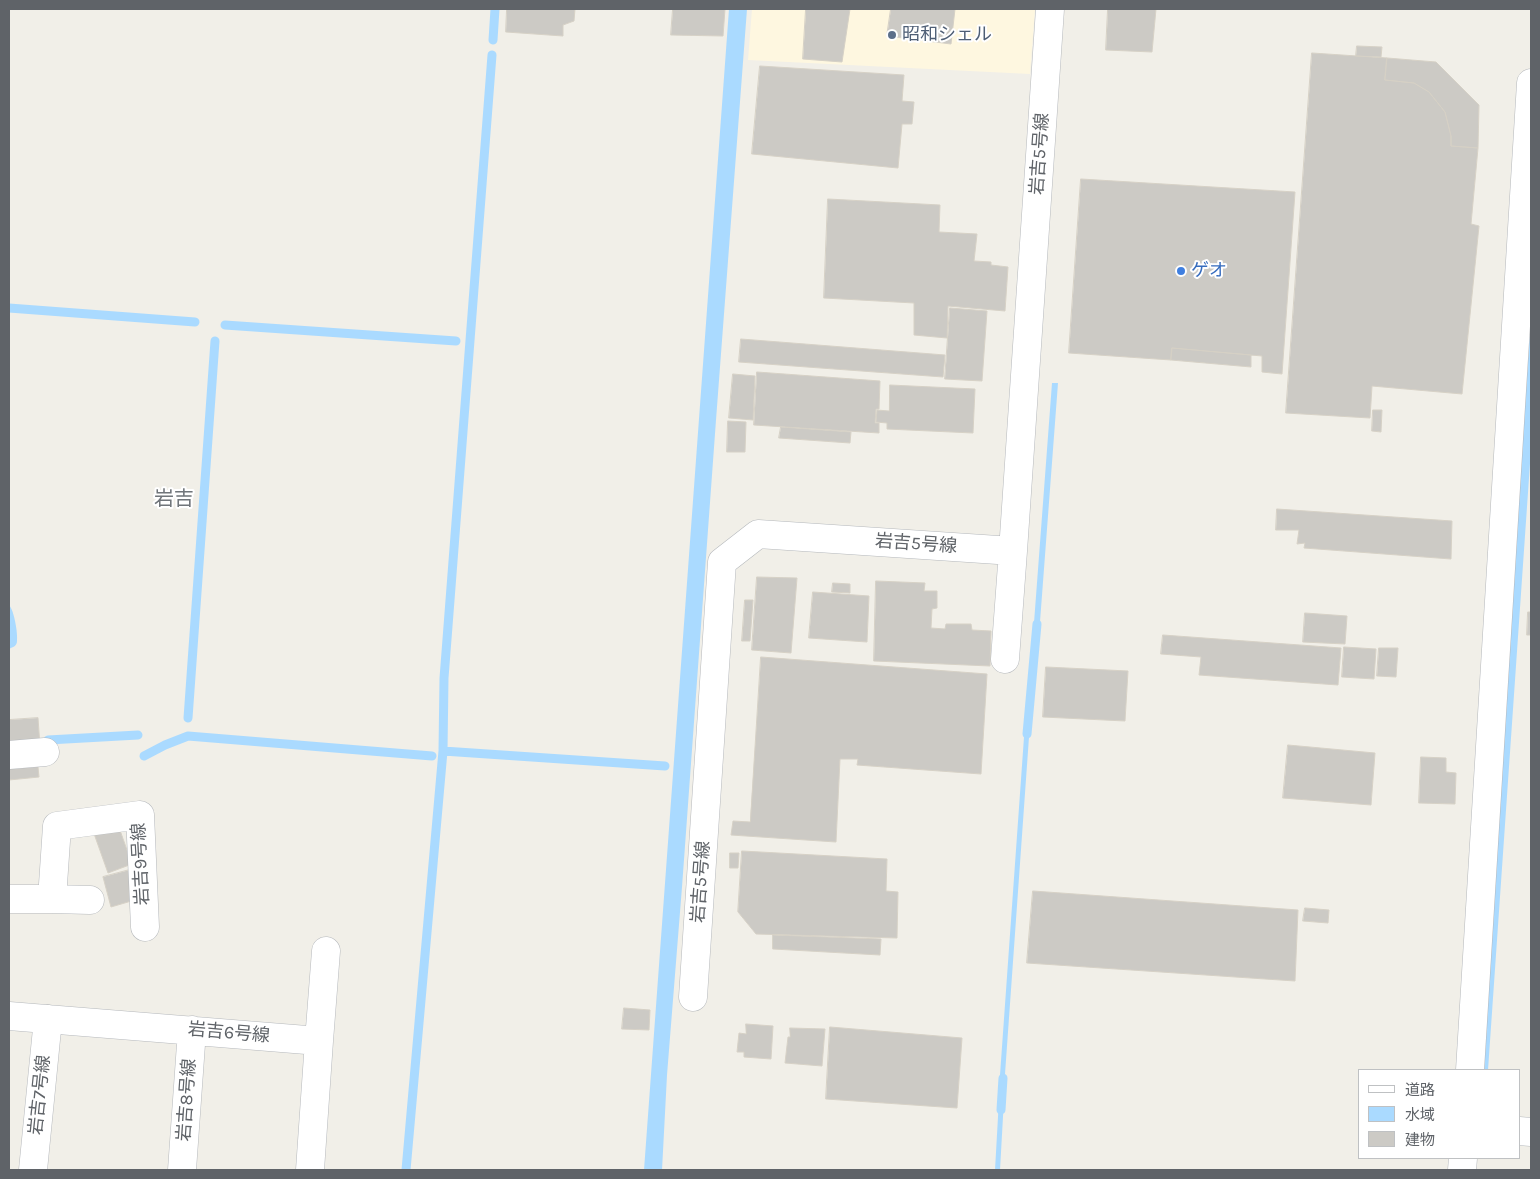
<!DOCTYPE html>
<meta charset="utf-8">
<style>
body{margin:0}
#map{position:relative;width:1540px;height:1179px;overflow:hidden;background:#f1efe8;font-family:Karla,"Noto Sans JP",sans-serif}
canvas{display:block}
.frame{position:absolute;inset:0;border:10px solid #5f6368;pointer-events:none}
.legend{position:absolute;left:1358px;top:1069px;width:162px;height:90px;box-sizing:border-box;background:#fff;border:1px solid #bfc1c3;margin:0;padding:6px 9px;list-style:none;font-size:15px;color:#5f6368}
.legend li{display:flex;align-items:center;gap:10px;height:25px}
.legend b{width:25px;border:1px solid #bfc1c3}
</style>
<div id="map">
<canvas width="1540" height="1179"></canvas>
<div class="frame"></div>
<ul class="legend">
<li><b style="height:6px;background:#fff"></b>道路</li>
<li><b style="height:14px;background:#aadaff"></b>水域</li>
<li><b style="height:14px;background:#cccac5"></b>建物</li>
</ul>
</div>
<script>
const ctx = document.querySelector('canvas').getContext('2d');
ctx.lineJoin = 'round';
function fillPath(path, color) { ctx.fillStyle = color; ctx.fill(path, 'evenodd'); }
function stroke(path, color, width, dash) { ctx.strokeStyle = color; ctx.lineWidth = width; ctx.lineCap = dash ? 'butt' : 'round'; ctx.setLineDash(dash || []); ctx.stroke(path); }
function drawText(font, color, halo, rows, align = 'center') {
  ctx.font = font + ' Karla,"Noto Sans JP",sans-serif'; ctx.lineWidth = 4; ctx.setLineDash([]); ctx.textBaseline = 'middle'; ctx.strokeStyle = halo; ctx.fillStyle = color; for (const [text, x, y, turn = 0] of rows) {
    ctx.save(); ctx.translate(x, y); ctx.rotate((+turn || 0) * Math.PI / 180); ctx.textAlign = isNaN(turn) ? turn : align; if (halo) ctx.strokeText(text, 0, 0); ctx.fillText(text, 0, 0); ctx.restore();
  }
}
fillPath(new Path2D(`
 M752 9H1035L1030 74 748 60Z`), '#fef7e0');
fillPath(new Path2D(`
 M729 9H747L716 420 682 887 667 1075 662 1170H644Z
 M1531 315V449L1488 1070H1479Z
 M1052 383H1058L1039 635 1033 636Z
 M9 605C14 610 18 633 17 641 17 646 13 647 9 649Z
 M1025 723H1030L1004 1088 999 1089Z
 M999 1099H1004L1000 1170H995Z`), '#aadaff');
stroke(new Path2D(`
 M493 40 495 9
 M9 308 195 322
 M225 325 456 341
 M188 718 215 341
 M1027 734 1037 624
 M48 740 138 735
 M443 751 665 766
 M144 756 165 745 188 736 432 756
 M1001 1110 1003 1078
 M406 1170 443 751 444 678 492 55`), '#aadaff', 9);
const building = new Path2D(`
 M507 9H575L574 21 563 25V36L506 32Z
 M673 9H725L723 36 671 35Z
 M806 9H850L842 62 803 59Z
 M891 9H955L951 44 887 36Z
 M1108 9H1156L1152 52 1106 50Z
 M1357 46 1382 47 1381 57 1356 56Z
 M1312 53 1387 58 1385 80 1414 83 1429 92 1445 112 1451 136V146L1478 148 1471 224 1479 226 1462 394 1372 386 1370 418 1286 413Z
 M1387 58 1436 62 1479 105 1478 148 1451 146V136L1445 112 1429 92 1414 83 1385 80Z
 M760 66 904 75 902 101 914 102 912 124H902L898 168 752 154Z
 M1081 179 1295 192 1282 374 1262 372V356L1172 348 1171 360 1069 353Z
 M828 199 940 205 939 232 977 234 974 261 991 262V265L1008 267 1005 311 948 306 947 338 914 335V303L824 298Z
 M950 308 987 311 982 381 945 379Z
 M741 339 945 355 943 377 739 362Z
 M1172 348 1251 355V367L1171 360Z
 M757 372 880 381 879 409H876L875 423H879V433L754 425Z
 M733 374 755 376 753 420 729 418Z
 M890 385 975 389 973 433 887 429V423L876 422 877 410 889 411Z
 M1373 410H1382L1381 432 1372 431Z
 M728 421 746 422 745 452H727Z
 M781 427 851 432 850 443 779 438Z
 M1277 509 1452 521 1451 559 1304 548 1305 543 1297 544 1299 530H1276Z
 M757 577 797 578 791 653 752 650Z
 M876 581 925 583 924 591H937V608L932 609 931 628 945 629 946 624H971L972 630 991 631 990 666 874 661Z
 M833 583 850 584V593L832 592Z
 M813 592 869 596 867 642 809 638Z
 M745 600H753L750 641H742Z
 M1528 612H1531V635H1527Z
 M1305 613 1347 616 1345 644 1303 642Z
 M1163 635 1341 648 1338 685 1199 675 1201 657 1161 654Z
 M1344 647 1376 649 1374 679 1342 677Z
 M1379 648H1398L1396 677 1377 676Z
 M761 657 987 674 981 774 857 765 858 759H840L836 842 731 835 733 821 750 822Z
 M1046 667 1128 671 1125 721 1043 717Z
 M38 718 40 746 9 748V720Z
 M1288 745 1375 753 1371 805 1283 798Z
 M1421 757 1446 758V772L1456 773 1455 804 1419 803Z
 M38 767 39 777 9 780V769Z
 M116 819 132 864 108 873 92 828Z
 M742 851 887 859 886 891 898 892 897 938 756 934 738 912Z
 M730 853H739L738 868H730Z
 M137 868 145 897 111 907 103 877Z
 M1033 891 1298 910 1295 981 1027 963Z
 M1305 908 1329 910 1328 923 1303 921Z
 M773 935 881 939 880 955 773 949Z
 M624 1008 650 1010 649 1030 622 1029Z
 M746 1024 773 1026 771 1059 744 1057V1052H737L739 1033 746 1034Z
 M830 1027 962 1038 957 1108 826 1099Z
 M790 1028 825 1029 822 1066 785 1063 788 1037H790Z`);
fillPath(building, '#cccac5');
stroke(building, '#d6d1c6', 1);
const street = new Path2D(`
 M1005 659 1013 551
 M9 755 45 752
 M9 899H52
 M90 900 52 899 57 826 140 815 145 927
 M693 997 722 562 758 534 1013 551 1050 9
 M9 1016 319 1041 310 1170
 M319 1041 326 951
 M1470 1070 1531 83
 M1519 1131 1531 1132
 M33 1170 48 1019
 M182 1170 192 1030
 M1462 1170 1463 1158`);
stroke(street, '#b5b8bc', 29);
stroke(street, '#fff', 28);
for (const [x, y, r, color] of [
 [892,35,5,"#5c6f8a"],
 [1181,271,5,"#3f7fe0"]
]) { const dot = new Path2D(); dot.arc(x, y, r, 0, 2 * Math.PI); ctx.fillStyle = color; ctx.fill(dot); stroke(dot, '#fff', 2); }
drawText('18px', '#4e5e75', '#fff', [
 ["昭和シェル",902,35]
], 'left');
drawText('18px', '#5f6368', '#fff', [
 ["岩吉5号線",1040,154,-86],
 ["岩吉5号線",916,544,4],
 ["岩吉9号線",141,864,-93],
 ["岩吉5号線",701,882,-86],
 ["岩吉6号線",229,1033,5],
 ["岩吉7号線",40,1095,-84],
 ["岩吉8号線",187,1100,-86]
]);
drawText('18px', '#366cbe', '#fff', [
 ["ゲオ",1191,271]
], 'left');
drawText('20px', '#70757a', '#fff', [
 ["岩吉",174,499]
]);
</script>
